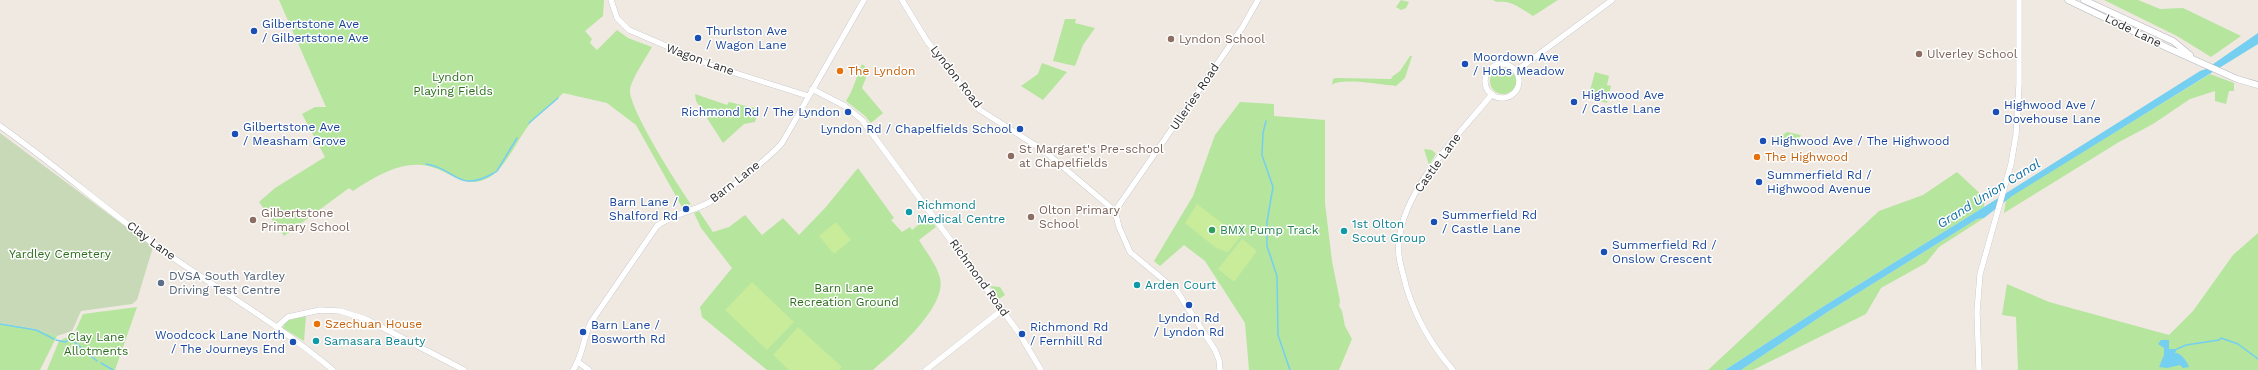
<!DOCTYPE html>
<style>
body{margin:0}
canvas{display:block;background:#efe9e1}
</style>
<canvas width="2258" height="370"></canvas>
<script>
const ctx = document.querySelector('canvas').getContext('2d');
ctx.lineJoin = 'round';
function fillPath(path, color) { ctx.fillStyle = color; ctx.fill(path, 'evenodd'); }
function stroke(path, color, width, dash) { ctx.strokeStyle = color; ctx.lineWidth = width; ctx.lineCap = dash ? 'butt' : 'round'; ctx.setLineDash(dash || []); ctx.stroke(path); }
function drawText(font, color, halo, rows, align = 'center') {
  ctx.font = font + ' "Work Sans",sans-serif'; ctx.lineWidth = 3; ctx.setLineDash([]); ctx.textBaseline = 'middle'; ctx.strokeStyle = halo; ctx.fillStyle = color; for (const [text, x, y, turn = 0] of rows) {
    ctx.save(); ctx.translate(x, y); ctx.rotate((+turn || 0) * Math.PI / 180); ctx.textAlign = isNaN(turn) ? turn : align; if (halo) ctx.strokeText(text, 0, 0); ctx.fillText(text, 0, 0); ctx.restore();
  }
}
fillPath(new Path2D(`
 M279 0H604L603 16 585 31 592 39 590 43 597 50 617 30 628 38 652 47C647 56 630 81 630 91 630 110 678 186 691 204L682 207 636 125 607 103 563 93C554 103 542 111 532 121 518 137 506 169 488 178 462 191 447 167 422 165 397 163 373 178 353 191L349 188 284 236 259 202 275 188 325 157 302 114 315 107H326Z
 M1401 0 1409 2 1406 8 1401 10 1396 7Z
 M1493 0H1558L1533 16C1525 11 1516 4 1506 2 1501 1 1498 3 1493 0Z
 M2104 0H2138L2160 9 2183 8 2241 36 2211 57 2177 36Z
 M1065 19H1076L1075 23 1095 28 1083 45 1075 66 1053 61Z
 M1410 56H1412L1405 78 1396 86C1384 85 1340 77 1332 85L1333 79 1336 78 1391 79 1393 76 1400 71Z
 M1042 63 1067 72 1043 100 1021 86 1038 74Z
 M862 64 869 70 862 88 883 113 871 123 865 116 846 101C854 89 856 77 862 64Z
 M1490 81a13 13 0 1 1 26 0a13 13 0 1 1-26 0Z
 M1595 72 1609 76 1607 85 1611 86 1607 103 1588 98Z
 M2210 74 2234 83V91H2229L2226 104 2215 101V91L2190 99 2153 124 2119 142 2004 213 2006 199Z
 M695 94 727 105 729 102 759 109 755 122 744 124 723 143 696 101Z
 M1240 102 1274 104V116L1325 120V203L1332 261 1340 301 1339 306 1342 311 1345 326 1352 339 1339 370H1249L1245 323 1205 261 1184 245 1160 266 1154 261 1193 196 1215 135Z
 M1787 132 1801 135 1794 145 1787 148 1772 142Z
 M1424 149 1432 150 1436 154 1429 165Z
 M858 168 894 218 891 220 902 232 910 227 912 230 928 217 936 227 919 240C926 252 937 265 940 278 947 308 894 352 873 370H767L702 317 700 307 732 268 701 228 694 213 699 211 713 232 729 227 745 215 762 235 783 218 799 235 825 208Z
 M1957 172 1985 198 1984 207 1824 306 1725 370H1708L1879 211 1923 195Z
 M1984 218 1939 247 1926 263 1881 288 1866 314 1753 370H1741L1829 311 1977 219Z
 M2258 233V370H2018L2016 317 2002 315 2007 284 2049 302 2169 335 2193 311 2233 255Z
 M990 286 1000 287 1005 295 999 299Z
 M137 307 115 370H47L59 341 74 334 83 314Z
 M306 316 304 341 283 328 285 321Z
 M0 323 36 329 57 336 40 370H0Z`), '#b6e59e');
fillPath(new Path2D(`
 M0 133 153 247 137 300 132 304 81 311 72 331 57 336 36 329 0 323Z`), '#c8d9b8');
fillPath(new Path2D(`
 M1197 204 1240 237 1228 252 1216 248 1185 223Z
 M836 222 851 240 834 254 819 236Z
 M1242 239 1257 251 1234 282 1218 269Z
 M752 282 794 322 767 350 725 310Z
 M798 327 842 367 839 370H789L773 355Z`), '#c9ec9a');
fillPath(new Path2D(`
 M2258 33V44L2012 196 1984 218 1977 219 1829 311 1741 370H1725L1824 306 1984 207 2200 71 2206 69Z
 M2161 340H2169V349H2177L2175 353C2181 353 2187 361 2189 367L2183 368 2180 365 2167 368 2159 367 2164 355V348L2158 344Z`), '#75cff0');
stroke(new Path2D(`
 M1266 121 1263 133 1262 155 1273 187 1267 222V246L1277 276 1278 335 1290 370
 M529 123 558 98
 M426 164C456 168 457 194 494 173
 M497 171 517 138
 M495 172H496
 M0 324 36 330 54 339
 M56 340 65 342 71 339 97 361
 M2177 349 2186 345 2219 340 2221 338 2238 344 2258 359
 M101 363 113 370`), '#75cff0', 1.5);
const tertiary = new Path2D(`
 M611 0 617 18 629 30 713 66 808 96
 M902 0 927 41 980 110 1043 150 1115 211 1119 227 1130 252 1177 291 1215 350 1219 360 1220 370
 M1485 81a17 17 0 1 1 34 0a17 17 0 1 1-34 0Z
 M1516 71 1612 0
 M812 89 845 106 862 120 1019 333 1041 370
 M0 126C58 167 111 214 169 255 224 293 282 327 333 370
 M1115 211 1242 28 1258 0
 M277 327 288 317 320 310 340 311 366 319 464 370
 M578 362 589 370
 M573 370C583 355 583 338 591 322L657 226C672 214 691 212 708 203 724 194 770 157 782 143L864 0
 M926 370 1002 310
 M1453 370C1432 346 1415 316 1406 286 1404 276 1400 266 1399 256 1393 197 1458 137 1492 94
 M1979 370 1977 312 1980 274 2011 164 2016 135 2019 85V0`);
const secondary = new Path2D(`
 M2068 0 2168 48 2237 79 2258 85
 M2084 0 2173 41 2190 55`);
stroke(tertiary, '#b4b7c1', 6);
stroke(secondary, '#b4b7c1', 7);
stroke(tertiary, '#fff', 5.5);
stroke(secondary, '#fff', 6);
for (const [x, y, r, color] of [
 [254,31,4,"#1a4fb4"],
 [698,38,4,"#1a4fb4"],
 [1171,39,4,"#8d6e63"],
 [1919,54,4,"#8d6e63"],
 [1465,64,4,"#1a4fb4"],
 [840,71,4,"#e8710a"],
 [1574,102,4,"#1a4fb4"],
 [848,112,4,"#1a4fb4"],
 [1996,112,4,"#1a4fb4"],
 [1020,129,4,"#1a4fb4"],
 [235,134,4,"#1a4fb4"],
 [1763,141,4,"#1a4fb4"],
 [1011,156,4,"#8d6e63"],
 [1757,157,4,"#e8710a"],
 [1759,182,4,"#1a4fb4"],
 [686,209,4,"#1a4fb4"],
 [909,212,4,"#0f9aa8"],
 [1031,217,4,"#8d6e63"],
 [253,220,4,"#8d6e63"],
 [1434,222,4,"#1a4fb4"],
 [1212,230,4,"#2e9e5b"],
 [1344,231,4,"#0f9aa8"],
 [1604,252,4,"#1a4fb4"],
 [161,283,4,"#5c6f8a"],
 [1137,285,4,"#0f9aa8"],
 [1189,305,4,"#1a4fb4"],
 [317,324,4,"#e8710a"],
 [583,332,4,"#1a4fb4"],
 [1022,334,4,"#1a4fb4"],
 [316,341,4,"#0f9aa8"],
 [293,342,4,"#1a4fb4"]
]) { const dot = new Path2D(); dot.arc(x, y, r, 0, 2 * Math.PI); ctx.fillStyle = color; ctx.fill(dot); stroke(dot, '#fff', 1.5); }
drawText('12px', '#164399', '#fff', [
 ["Gilbertstone Ave",262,24],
 ["/ Gilbertstone Ave",262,38],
 ["Thurlston Ave",706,31],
 ["/ Wagon Lane",706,45],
 ["Moordown Ave",1473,57],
 ["/ Hobs Meadow",1473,71],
 ["Highwood Ave",1582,95],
 ["/ Castle Lane",1582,109],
 ["Highwood Ave /",2004,105],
 ["Dovehouse Lane",2004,119],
 ["Richmond Rd / The Lyndon",840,112,"right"],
 ["Gilbertstone Ave",243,127],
 ["/ Measham Grove",243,141],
 ["Lyndon Rd / Chapelfields School",1012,129,"right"],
 ["Highwood Ave / The Highwood",1771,141],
 ["Summerfield Rd /",1767,175],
 ["Highwood Avenue",1767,189],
 ["Barn Lane /",678,202,"right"],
 ["Shalford Rd",678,216,"right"],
 ["Summerfield Rd",1442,215],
 ["/ Castle Lane",1442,229],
 ["Summerfield Rd /",1612,245],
 ["Onslow Crescent",1612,259],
 ["Lyndon Rd",1189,318,"center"],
 ["/ Lyndon Rd",1189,332,"center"],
 ["Barn Lane /",591,325],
 ["Bosworth Rd",591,339],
 ["Richmond Rd",1030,327],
 ["/ Fernhill Rd",1030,341],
 ["Woodcock Lane North",285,335,"right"],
 ["/ The Journeys End",285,349,"right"]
], 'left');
drawText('12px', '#2e2e2e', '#fff', [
 ["Lode Lane",2133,31,26],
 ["Wagon Lane",700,60,20],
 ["Lyndon Road",956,77,52],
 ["Ulleries Road",1195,97,-56],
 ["Castle Lane",1438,163,-54],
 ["Barn Lane",735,182,-38],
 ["Clay Lane",151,241,36],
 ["Richmond Road",979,278,54]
]);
drawText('12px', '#785e54', '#fff', [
 ["Lyndon School",1179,39],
 ["Ulverley School",1927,54],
 ["St Margaret's Pre-school",1019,149],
 ["at Chapelfields",1019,163],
 ["Olton Primary",1039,210],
 ["School",1039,224],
 ["Gilbertstone",261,213],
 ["Primary School",261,227]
], 'left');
drawText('12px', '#c56008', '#fff', [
 ["The Lyndon",848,71],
 ["The Highwood",1765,157],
 ["Szechuan House",325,324]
], 'left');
drawText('12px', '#2c6e1b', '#fff', [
 ["Lyndon",453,77],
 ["Playing Fields",453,91],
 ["Yardley Cemetery",60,254],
 ["Barn Lane",844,288],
 ["Recreation Ground",844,302],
 ["Clay Lane",96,337],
 ["Allotments",96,351]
]);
drawText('12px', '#0d838f', '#fff', [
 ["Richmond",917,205],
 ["Medical Centre",917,219],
 ["1st Olton",1352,224],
 ["Scout Group",1352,238],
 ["Arden Court",1145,285],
 ["Samasara Beauty",324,341]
], 'left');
drawText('12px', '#27864d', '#fff', [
 ["BMX Pump Track",1220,230]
], 'left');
drawText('12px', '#4e5e75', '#fff', [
 ["DVSA South Yardley",169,276],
 ["Driving Test Centre",169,290]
], 'left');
drawText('italic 13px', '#0d6fa3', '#fff', [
 ["Grand Union Canal",1989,194,-32]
]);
</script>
